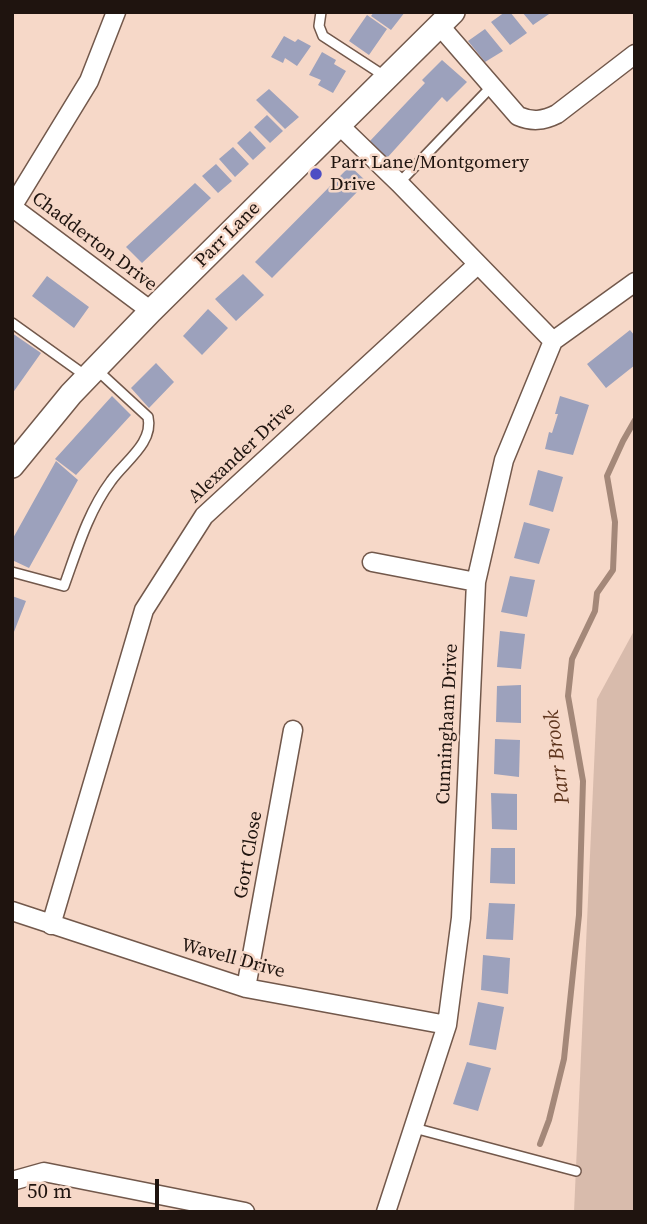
<!DOCTYPE html>
<style>
body{margin:0}
#map{position:relative;width:647px;height:1224px;overflow:hidden;background:#f6d8c8;font-family:"Source Serif 4",serif}
canvas{display:block}
.frame{position:absolute;inset:0;border:14px solid #1f140f;pointer-events:none}
.scale{position:absolute;left:14px;top:1179px;width:145px;height:32px;box-sizing:border-box;border:4px solid #1f140f;border-top:0;padding-left:9px;font-size:21px;line-height:24px;white-space:nowrap;color:#1f140f;-webkit-text-stroke:5px #f6d8c8;paint-order:stroke}
</style>
<div id="map">
<canvas width="647" height="1224"></canvas>
<div class="frame"></div>
<div class="scale">50 m</div>
</div>
<script>
const ctx = document.querySelector('canvas').getContext('2d');
ctx.lineJoin = 'round';
function fillPath(path, color) { ctx.fillStyle = color; ctx.fill(path, 'evenodd'); }
function stroke(path, color, width, dash) { ctx.strokeStyle = color; ctx.lineWidth = width; ctx.lineCap = dash ? 'butt' : 'round'; ctx.setLineDash(dash || []); ctx.stroke(path); }
function drawText(font, color, halo, rows, align = 'center') {
  ctx.font = font + ' "Source Serif 4",serif'; ctx.lineWidth = 5; ctx.setLineDash([]); ctx.textBaseline = 'middle'; ctx.strokeStyle = halo; ctx.fillStyle = color; for (const [text, x, y, turn = 0] of rows) {
    ctx.save(); ctx.translate(x, y); ctx.rotate((+turn || 0) * Math.PI / 180); ctx.textAlign = isNaN(turn) ? turn : align; if (halo) ctx.strokeText(text, 0, 0); ctx.fillText(text, 0, 0); ctx.restore();
  }
}
fillPath(new Path2D(`
 M635 629V1212H574L597 699Z`), '#d8bbac');
stroke(new Path2D(`
 M540 1144 549 1120 564 1059 579 915 583 781 568 696 572 659 595 611 597 593 613 570 615 522 607 476 623 441 635 420`), '#a48879', 6);
fillPath(new Path2D(`
 M374 12H405L391 30 371 16Z
 M505 12H510L527 33 510 45 491 22Z
 M522 12H552L533 25Z
 M367 15 387 29 369 55 349 41Z
 M485 29 503 51 485 62 468 41Z
 M284 36 295 42 298 39 311 46 297 66 285 58 283 63 271 57Z
 M322 52 336 60 334 64 346 71 333 93 318 85 321 80 309 75Z
 M442 60 467 82 447 102 442 97 387 158 369 142 425 83 422 80Z
 M269 89 299 117 285 129 256 100Z
 M267 115 283 131 270 143 254 127Z
 M250 131 266 148 253 160 237 143Z
 M233 147 249 164 235 177 219 159Z
 M216 164 232 181 218 193 202 176Z
 M350 166 367 182 272 278 255 262Z
 M195 183 211 198 142 263 126 247Z
 M243 274 264 295 236 321 215 299Z
 M47 276 89 307 74 328 32 296Z
 M208 309 228 328 202 355 183 336Z
 M630 330 635 336V365L606 388 587 364Z
 M12 333 41 353 12 394Z
 M156 363 174 382 149 408 131 388Z
 M112 396 131 415 76 475 55 459Z
 M560 396 589 405 573 455 545 449 549 432 552 433 558 414H555Z
 M56 461 78 480 29 568 12 560V540Z
 M538 470 563 477 553 512 529 505Z
 M524 522 550 529 539 564 514 558Z
 M510 576 535 580 527 617 501 612Z
 M12 596 26 601 12 637Z
 M500 631 525 634 521 669 497 667Z
 M521 685V723L496 722 497 686Z
 M495 739 520 740 519 777 494 774Z
 M491 793 517 794V830L492 829Z
 M491 848H515V884L490 883Z
 M489 903 515 904 513 940 486 939Z
 M483 955 510 958 508 994 481 990Z
 M478 1002 504 1007 496 1050 469 1045Z
 M467 1062 491 1068 478 1111 453 1104Z`), '#9ca1bc');
const service = new Path2D(`
 M321 12 319 26 323 36 386 77
 M399 183 492 86
 M12 323 86 376
 M12 572 64 586C77 550 88 512 111 481 124 462 154 443 148 417L97 370
 M414 1128 576 1171`);
const minor = new Path2D(`
 M439 25 518 116C532 122 543 121 557 114L635 54
 M338 124 399 183 553 341
 M12 207 89 81 116 12
 M12 207 151 311
 M372 562 476 582
 M12 911 246 988 447 1025
 M51 925 144 610 204 516 477 265
 M246 988 293 730
 M12 1181 44 1172 245 1212
 M386 1212 447 1025 461 918 476 582 504 460 553 341 635 282`);
const tertiary = new Path2D(`
 M12 466 71 394 151 311 453 12`);
stroke(service, '#72584b', 12);
stroke(minor, '#72584b', 21);
stroke(tertiary, '#72584b', 26);
stroke(service, '#fff', 9);
stroke(minor, '#fff', 18);
stroke(tertiary, '#fff', 23);
for (const [x, y, r, color] of [
 [316,174,7,"#4d4ec4"]
]) { const dot = new Path2D(); dot.arc(x, y, r, 0, 2 * Math.PI); ctx.fillStyle = color; ctx.fill(dot); stroke(dot, '#f6d8c8', 2.5); }
drawText('19px', '#1f140f', '#f6d8c8', [
 ["Parr Lane/Montgomery",330,163],
 ["Drive",330,185]
], 'left');
drawText('19px', '#1f140f', '#f6d8c8', [
 ["Parr Lane",228,235,-45],
 ["Chadderton Drive",94,242,37],
 ["Alexander Drive",242,453,-43],
 ["Cunningham Drive",448,724,-87],
 ["Gort Close",249,855,-80],
 ["Wavell Drive",233,959,15]
]);
drawText('italic 21px', '#5e341c', '#f6d8c8', [
 ["Parr Brook",558,757,-97]
]);
</script>
